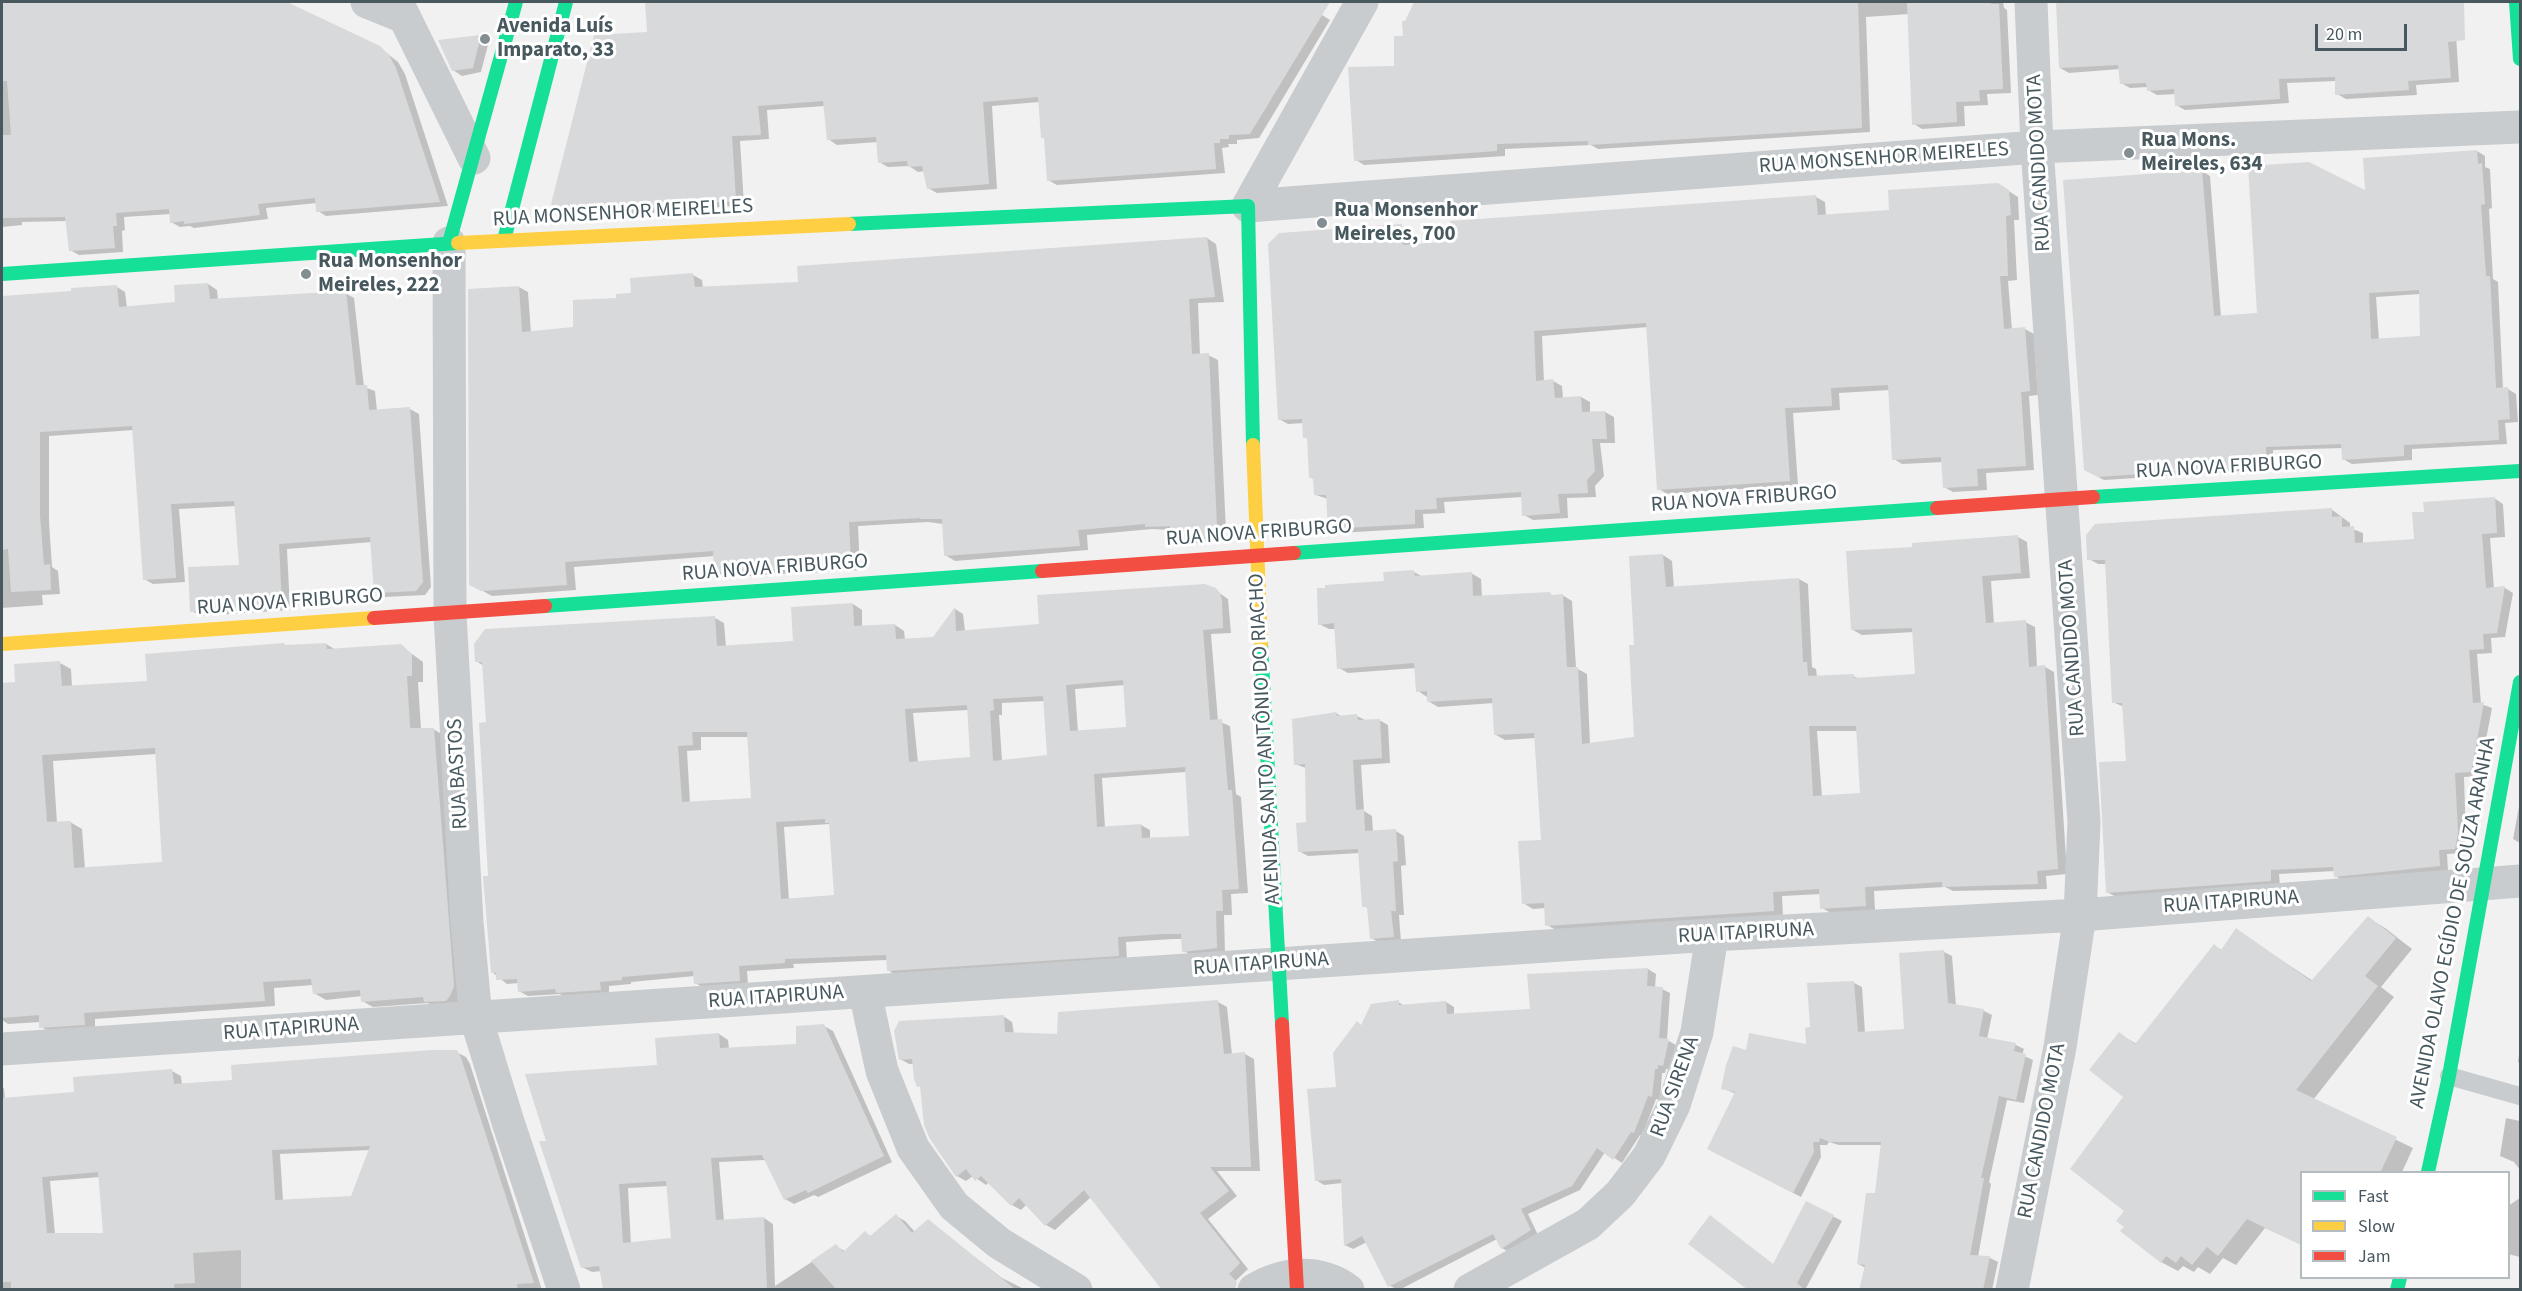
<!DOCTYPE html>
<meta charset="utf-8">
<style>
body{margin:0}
#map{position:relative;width:2522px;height:1291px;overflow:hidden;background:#f2f1f1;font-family:"Source Sans 3",sans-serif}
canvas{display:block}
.frame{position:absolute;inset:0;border:3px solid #47585f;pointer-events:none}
.legend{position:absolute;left:2300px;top:1171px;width:210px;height:108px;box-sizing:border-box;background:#fff;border:2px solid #b5bcbf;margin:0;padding:8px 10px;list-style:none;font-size:18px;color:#47585f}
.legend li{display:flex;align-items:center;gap:12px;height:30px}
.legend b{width:30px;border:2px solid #b5bcbf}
.scale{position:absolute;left:2315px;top:24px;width:92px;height:27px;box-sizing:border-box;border:3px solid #47585f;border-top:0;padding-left:8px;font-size:18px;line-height:21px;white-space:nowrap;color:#47585f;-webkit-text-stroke:4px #fff;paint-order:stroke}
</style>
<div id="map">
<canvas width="2522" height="1291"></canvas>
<div class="frame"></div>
<ul class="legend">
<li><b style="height:8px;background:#16e098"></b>Fast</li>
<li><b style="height:8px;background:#ffcf43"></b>Slow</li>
<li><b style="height:8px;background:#f24e42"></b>Jam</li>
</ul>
<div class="scale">20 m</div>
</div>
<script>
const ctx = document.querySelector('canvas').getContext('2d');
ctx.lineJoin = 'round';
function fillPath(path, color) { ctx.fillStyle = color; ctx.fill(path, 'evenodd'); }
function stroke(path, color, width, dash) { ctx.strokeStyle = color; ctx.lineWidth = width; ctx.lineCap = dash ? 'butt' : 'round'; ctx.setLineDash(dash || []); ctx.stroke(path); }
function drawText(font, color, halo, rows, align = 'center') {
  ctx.font = font + ' "Source Sans 3",sans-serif'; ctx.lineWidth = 6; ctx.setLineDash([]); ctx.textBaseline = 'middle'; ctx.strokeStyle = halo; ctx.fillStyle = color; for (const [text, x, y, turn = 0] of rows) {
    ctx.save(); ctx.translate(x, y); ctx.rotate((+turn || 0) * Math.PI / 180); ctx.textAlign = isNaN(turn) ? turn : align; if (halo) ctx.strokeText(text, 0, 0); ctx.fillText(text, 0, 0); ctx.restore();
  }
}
fillPath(new Path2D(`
 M2 2H285L379 47 398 62 405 74 448 206 326 216 318 211 317 203 266 208 268 219 194 228 190 226 180 227 171 222V214L124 217 125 230 122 231 123 252 79 255 70 250 67 221 22 222V225L2 227Z
 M647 2H1299V16L1322 15 1330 20 1259 138 1237 140V144H1228L1229 147 1222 148 1225 173 1057 185 1048 180 1046 139 1042 137 1039 102 992 106 997 189 937 193 928 188 925 171 918 172 909 166 888 167 879 162 878 142 837 145 828 139 825 106 767 110 769 139 740 141 744 205 575 219 566 213 649 33Z
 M1416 2H2003L2004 8 2007 10 2011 93 1987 94 1988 105 1964 106 1965 126 1922 129 1914 124 1909 14 1866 17 1870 132 1598 149 1591 145 1505 149V156L1364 165 1356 160 1396 67 1405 37 1406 22Z
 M2057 2H2454L2459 82 2416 85 2417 95 2346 99 2337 94 2336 81 2287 83 2289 103 2185 110 2176 105V94L2157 95 2148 90V87L2130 88 2121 83 2120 69 2069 73 2060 68Z
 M480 36 489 41 481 72 462 76 453 70Z
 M2477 151 2485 156V167L2490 169 2492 208 2489 209 2493 279 2498 282 2503 389H2508L2516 394 2518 422 2505 423 2507 444 2412 449V460L2352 464 2343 459V448L2273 450 2274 469 2104 480 2085 470 2202 171 2210 176 2221 317 2258 314 2367 192ZM2420 294 2422 338 2379 340 2376 297Z
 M2007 190 2018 197 2019 220H2014L2017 280 2008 281 2012 330 2025 329 2034 334 2038 395 2029 396 2034 470 1986 473 1987 490 1953 492 1944 487 1943 462 1902 464 1894 459 1890 390 1839 393 1840 410 1793 413 1798 485 1667 494 1659 489 1648 327 1542 336 1544 382 1553 381 1562 386 1563 398 1581 397 1590 402V413L1605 412 1614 417 1615 443H1600L1604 476 1595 486 1596 497 1567 498 1568 518 1533 520 1524 515 1522 497 1444 502 1445 513 1423 514 1424 528 1339 533 1330 528 1328 499 1316 495 1315 480 1310 477 1308 439 1305 437 1304 423 1288 424 1279 419 1401 226 1410 231 1411 246 1453 243 1816 197 1825 202 1826 216 1890 212Z
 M1207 238 1216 244 1224 302 1198 303 1200 355H1208L1218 360 1226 532 1216 542 1182 544 1172 539V530L1152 529 1087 535 1088 550 955 561 945 555 943 524 928 522 858 526 860 570 725 577 716 572 715 556 574 567 576 590 492 596 470 584 519 287 528 292 531 333 574 329 618 299 693 275 702 280 703 288 799 284Z
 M208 284 217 290 218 300 345 293 354 298 364 387 375 391 377 411 410 409 419 414 431 587 425 595 385 597 376 592 372 542 287 549 290 610 201 616 192 611 241 567 236 506 179 509 185 582 153 584 144 579 134 430 49 436V522L52 567 58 571 60 594 42 595 43 605 2 608V415L17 413 13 373 2 374V297L72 293 117 287 125 292 127 308 177 303Z
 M2494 498 2503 504 2505 537 2490 538 2494 589 2505 588 2513 593 2505 637 2491 638 2492 653 2477 654 2481 704 2492 708 2479 776 2464 777 2466 838 2463 853 2447 854 2448 871 2344 881 2335 876V871L2279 874 2280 886 2116 897 2107 892 2127 762 2124 707 2113 702 2106 564H2098L2089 559 2331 509 2350 523V528L2363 533V544L2416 540 2425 513Z
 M2018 537 2027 542 2030 578 1991 581 1994 624 2025 622 2035 627 2037 667H2045L2054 672 2067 874 2046 876 2047 889 1953 891 1945 887 1874 891 1875 910 1831 913 1822 908 1821 894 1782 896 1783 916 1556 930 1547 925 1546 908 1533 909 1523 903 1542 842 1536 738 1505 740 1496 735 1494 703 1438 707 1428 701 1427 697 1418 691 1416 668 1348 673 1339 668 1336 629H1329L1319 624 1385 582 1414 572 1423 577 1471 573 1481 579 1482 597 1550 594 1554 596 1562 595 1572 601 1576 668 1587 674 1590 744 1635 738 1636 646 1663 555 1672 561 1674 588 1799 579 1808 584 1812 667 1816 669 1817 677 1853 676 1860 679 1917 676 1914 632 1862 635 1853 630 1913 549ZM1817 731H1858L1862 794 1822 797Z
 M1215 590 1228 599 1231 633 1211 634 1218 721 1230 726 1236 794 1241 797 1248 893 1231 894 1232 915H1224L1225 953 1193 956 1184 951 1183 939H1173L1126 942 1127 960 897 976 888 970 887 960 793 964 794 968 747 971 748 985 704 988 695 983V976L631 982V984L609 986V995L566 998 560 994 528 996 519 991V983L507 984 492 972 488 724 484 666 476 661 486 630 715 618 724 623 726 647 795 642 853 604 862 610V627L895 625 904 631 905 640 934 638 955 609 963 614 965 631 1040 625ZM1125 685 1128 728 1078 732 1075 689ZM1045 701 1048 757 1002 761 999 715H1002V703ZM968 710 971 758 918 763 913 713ZM701 737H749L752 799 690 803 687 751 701 750ZM1186 772 1190 837 1150 839V830L1141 825 1105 828 1102 778ZM830 824 835 896 789 900 784 827Z
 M284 644 288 647 326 644 336 650 401 646 423 662V682H418L421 729H433L445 736 465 993 458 1006 436 1008 428 1003 373 1007 362 1001V996L326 1000 314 993 313 985 274 988 275 1006 95 1019V1030L52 1033 41 1027V1022L8 1024 2 1020V685L17 684 60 663 71 669 72 687 149 682ZM156 754 164 864 85 869 82 829 70 822 57 823 53 761Z
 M1336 713 1342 717 1357 716 1367 721 1379 720 1388 725 1390 763 1361 765 1364 811 1372 816 1373 832 1396 831 1404 836 1406 865 1401 866 1404 915H1399L1401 942 1380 943 1371 938 1369 909 1364 906 1360 853 1308 856 1299 851 1308 823 1306 768 1295 764Z
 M2520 801V843L2513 839Z
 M2368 918 2385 928 2412 949 2381 987 2394 997 2313 1100 2413 1148 2402 1172H2302V1245L2265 1228 2236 1265 2223 1258 2210 1274 2198 1267 2194 1272 2183 1266 2178 1271 2161 1262 2126 1227 2125 1096 2119 1034 2137 1044 2215 946 2222 950 2236 930 2313 981Z
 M1944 952 1952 956 1956 1006 1984 1011 1992 1015 1987 1039 2016 1045 2024 1049 2022 1055 2033 1060 2024 1103 2007 1100 1989 1182 1991 1184 1978 1257 1990 1258 1998 1262 1992 1290H1861L1866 1268 1858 1264 1877 1195 1882 1145H1839L1829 1142 1827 1145H1820L1821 1157 1801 1197 1716 1153 1736 1094 1722 1088 1747 1052 1808 1046 1811 1029 1854 983 1862 987 1865 1033 1906 1031Z
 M1648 969 1656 974 1655 988 1662 989 1670 993 1667 1040 1676 1045 1670 1069H1666L1665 1073H1662L1660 1100 1656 1099 1642 1136 1640 1135 1622 1163 1605 1152 1580 1190 1528 1214 1538 1235 1510 1253 1502 1248 1497 1239 1399 1290 1390 1286 1367 1242 1353 1249 1345 1245 1342 1183 1324 1185 1316 1180 1337 1088 1362 1026 1398 1002 1405 1006 1446 1002 1454 1007V1015L1531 1010 1528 975Z
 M1218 1002 1227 1007 1232 1055 1245 1054 1254 1059 1260 1171H1217L1237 1196 1208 1219 1248 1269 1226 1290 1091 1197 1055 1230 1046 1225 1027 1204 1021 1210 1012 1205 989 1182 986 1185 973 1176 966 1181 957 1176 922 1087 918 1086 914 1064H909L900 1059 1003 1016 1012 1022 1014 1034 1059 1035Z
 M824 1026 833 1031 892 1162 818 1197 814 1195 794 1204 785 1199 766 1160 719 1162 724 1221 764 1218 773 1224 775 1286 836 1246 846 1252 866 1233 872 1237 896 1216 905 1221 915 1232 928 1221 1002 1278 1026 1290H605L602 1271 592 1272 582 1267 548 1143 659 1066 719 1034 728 1040 729 1049 798 1046ZM668 1186 672 1240 631 1244 628 1188Z
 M2520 1047V1064L2518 1062Z
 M456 1052 466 1057 470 1064 542 1290H2V1087L4 1088 5 1099 76 1094 172 1071 181 1076 182 1085 234 1082ZM370 1150 352 1197 283 1201 280 1154ZM100 1177 105 1234H55L50 1181Z
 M2506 1118 2520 1121V1170L2514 1162 2500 1156Z
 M2520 1198V1257L2508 1254V1206Z
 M1807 1203 1842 1221 1805 1290H1751L1711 1217 1774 1265Z`), '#0003');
fillPath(new Path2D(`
 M2 2H287L380 46 389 55 396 68 440 202 316 212 315 198 258 204 260 215 184 224V221L170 223 169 209 116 213 117 226H113L115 248 69 251 65 217 2 218V135H11L7 81H2Z
 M645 2H1330L1250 134 1229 135V139H1220V143H1214L1216 169 1047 181 1044 138H1041L1038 97 983 102 989 184 927 189 922 166 908 167 907 161 878 163 876 137 827 140 823 101 758 106 761 135 732 136 736 201 565 215 551 204 594 35 647 32Z
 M1414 2H1858L1862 128 1588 145V141L1497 144V151L1354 161 1348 67 1394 66V36H1403L1402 21H1405Z
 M1907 2H1991V4H1999L2003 89 1979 90 1980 101 1956 102 1957 122 1912 125Z
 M2056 2H2464L2465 40 2448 42 2451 78 2408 81 2409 90 2335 95V77L2279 79 2280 99 2175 106 2174 89 2147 91 2146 83 2120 84 2118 65 2059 68Z
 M481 35 473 68 452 71 438 40Z
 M2477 150 2478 164 2482 163 2485 204 2481 205 2486 276H2490L2496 388 2508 387 2510 419 2498 420 2499 440 2404 445V456L2342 460 2341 444 2266 447V465L2098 477 2084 470 2063 180 2202 170 2214 316 2257 313 2248 166 2309 162 2365 190 2363 158ZM2419 290 2420 336 2371 339 2369 293Z
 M1998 183 2009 190 2011 215 2006 216 2008 276H2000L2004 329 2025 327 2030 391 2021 392 2026 466 1977 469 1978 486 1943 488 1941 457 1892 460 1888 385 1831 388 1832 406 1785 408 1790 481 1657 490 1646 323 1534 331 1536 381 1553 379 1555 398 1581 396 1582 412 1605 411 1607 439H1592L1595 471 1587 480 1588 493 1558 494 1560 513 1522 516 1521 492 1436 498 1437 509 1415 510V524L1328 529 1326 495H1314L1313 478H1309L1307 438H1303L1302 419 1278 420 1268 244 1279 233 1402 224 1403 245 1452 241 1450 221 1816 195 1818 215 1889 210 1888 190Z
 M1207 237 1215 297 1189 299 1192 354 1209 353 1217 527 1206 537 1171 540 1170 526 1145 527V524L1078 530 1080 546 944 556 942 519H920V518L849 522 851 565 714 572 713 551 565 562 567 585 481 591 469 585 468 289 519 286 522 332 573 327V300L616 298V294L631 293 630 278 693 273 695 287 798 282 797 266Z
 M208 283 210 299 346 291 356 385H367L369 410 410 407 423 582 416 591 374 593 370 537 279 544 282 606 190 612 188 567 239 565 234 501 171 504 176 578 143 580 132 426 40 432V516L44 565 50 564 51 590 11 592 8 549 2 550V296L71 291V288L117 285 119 307 175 302 174 285Z
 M2495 497 2497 533 2482 534 2486 588 2505 586 2497 633 2483 634 2484 649 2469 650 2473 703 2484 702 2471 772 2455 773 2458 833 2455 849 2439 850 2440 866 2334 877 2333 867 2271 870V881L2106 893 2099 762 2126 761 2122 703H2112L2105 560H2087L2086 535 2095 524 2332 508V517L2342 516V527L2354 526 2355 543 2414 539 2412 512H2424L2423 502Z
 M2018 535 2021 573 1982 576 1986 623 2026 620 2029 667 2045 665 2058 869 2037 871 2038 884 1942 887V882L1865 887 1866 906 1820 909 1819 889 1773 892 1774 911 1545 926 1544 903 1522 904 1518 841 1541 840 1534 733 1494 735 1492 698 1427 702V691L1416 692 1414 663 1337 669 1334 623 1318 625 1317 588H1325V585L1384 581 1383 572 1414 570 1415 576 1472 572 1473 596 1550 592 1551 595 1563 594 1567 667H1578L1582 744 1634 737 1629 645H1634L1629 556 1663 554 1666 587 1799 578 1803 662H1807L1808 676 1854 674V678L1915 674 1912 628 1851 630 1846 551 1912 547V543ZM1809 726H1856L1860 793 1813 796Z
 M1205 584 1216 588 1220 593 1222 601 1223 628 1203 630 1210 720 1222 719 1228 790H1232L1239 889 1222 890 1223 911H1216L1217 948 1182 952 1181 934H1163L1118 937 1119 956 887 971 886 955 785 959V963L739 966 740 981 694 984 693 971 622 977V980L600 982 601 990 556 993 555 989 518 992 517 979 496 980V973H491L483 876H488L479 723 486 722 482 662H475L474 644 485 629 715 616 717 646 793 641 791 607 853 603 854 626 895 624 896 639 933 637 955 607 956 631 1039 624 1037 595ZM1123 680 1126 727 1070 731 1066 685ZM1043 696 1047 755 993 761 990 711 994 710 993 699ZM967 705 970 757 909 762 905 709ZM692 732H747L751 798 682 802 678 746 693 745ZM1185 767 1189 836 1142 838 1141 824 1097 827 1094 774ZM825 819V823H829L834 895 781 899 776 822Z
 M284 643V645L326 643 327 649 401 644 412 654V676H407L410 728H434L454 986 450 996 446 1001 424 1002 423 997 361 1002 360 990 313 994 311 979 263 982 265 1001 84 1013 85 1025 39 1028V1015L2 1018V683L15 682 14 664 60 661 62 686 147 681 145 654ZM155 748 162 862 74 868 71 821 47 822 42 755Z
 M1336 712 1337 716 1357 714 1358 720 1380 719 1382 758 1353 760 1356 810 1364 809 1365 831 1396 829 1398 861 1393 862 1396 911H1391L1394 937 1370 939 1367 907H1362L1358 849 1298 852 1296 823 1306 822 1305 764 1294 765 1292 719Z
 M2368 916 2396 938 2365 976 2378 986 2296 1090 2397 1137 2380 1173H2301V1245L2247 1219 2218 1256 2207 1247 2192 1265 2181 1256 2176 1263 2166 1256 2161 1263 2120 1231 2124 1227 2116 1221 2124 1211 2070 1169 2123 1097 2089 1070 2119 1032 2135 1044 2214 944 2221 950 2236 928 2311 981Z
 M1944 950 1948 1003 1984 1009 1979 1036 2016 1043 2014 1051 2026 1054 2016 1100 1999 1096 1981 1178H1984L1970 1255 1990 1256 1983 1290H1859L1865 1265 1857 1264 1866 1193H1875L1881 1142H1830L1820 1138 1819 1142H1813L1814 1152 1793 1193 1707 1149 1735 1092 1721 1089 1726 1065 1733 1046 1746 1050 1749 1033 1806 1044 1805 1028 1810 1027 1807 983 1854 981 1858 1032 1904 1029 1899 953Z
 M1648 968 1647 986 1663 987 1659 1038 1669 1039 1663 1066 1658 1065V1069H1655L1652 1097 1648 1096 1634 1133 1631 1132 1613 1160 1597 1148 1572 1186 1521 1209 1531 1230 1501 1249 1493 1234 1388 1287 1362 1236 1344 1246 1341 1179 1315 1181 1307 1089 1336 1087 1333 1053 1357 1021 1361 1025 1371 1004 1399 1000V1005L1446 1001 1447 1014 1530 1009 1527 974Z
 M1218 1000 1224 1054 1245 1052 1251 1167H1210L1229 1191 1200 1213 1240 1263 1229 1274 1237 1282 1235 1290H1162L1084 1190 1045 1226 1019 1198 1011 1206 981 1176 975 1181 966 1169 956 1177 930 1139 924 1125 920 1086 917 1087 914 1079 912 1059 899 1060 894 1031 899 1021 1004 1015 1005 1032 1057 1034 1058 1012Z
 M824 1024 884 1156 808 1193 806 1190 784 1200 762 1155 711 1158 716 1220 764 1217 767 1290H603L599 1266 581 1268 539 1141H546L525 1074 657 1065 655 1038 719 1033 720 1048 796 1044V1026ZM666 1181 671 1238 623 1243 619 1184Z
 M432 1050H457L461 1058 534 1283 517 1284 518 1290H241V1250L193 1253 195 1283 174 1284 175 1290H11V1282H2V1098L74 1092 73 1077 172 1069 174 1084 232 1080 231 1065ZM370 1146 351 1196 275 1200 272 1150ZM98 1172 103 1233H47L42 1177Z
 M1806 1201 1834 1215 1797 1283 1805 1290H1748L1688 1244 1710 1215 1773 1264Z
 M896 1214 912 1233 928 1219 1016 1290H837L811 1261 836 1244 843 1252 865 1231 870 1236Z`), '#d8d9da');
stroke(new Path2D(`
 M2449 1076 2520 1096`), '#c8ccce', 18);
stroke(new Path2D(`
 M367 2 404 17
 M397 2 474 158
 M1248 206 2037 147 2520 127
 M1248 206 1362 2
 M449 243 450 614 467 922 476 1018 508 1122 564 1290
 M865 992 882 1071 913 1148 954 1206 999 1243 1076 1290
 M2 1049 1712 935 2080 915 2520 881
 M1254 1290C1282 1272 1319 1269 1348 1290
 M1470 1290 1588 1224 1620 1194 1649 1156 1674 1105 1697 1032 1712 935
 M2012 1290 2060 1047 2080 915 2084 822 2037 147 2031 2`), '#c8ccce', 33);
stroke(new Path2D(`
 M2516 2 2520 59
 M849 224 1248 206 1253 445
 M504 240 566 2
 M449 243 516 2
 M2 274 458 243
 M2093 497 2520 471
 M1294 553 1937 508
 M545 606 1042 571
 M1261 644 1282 1024
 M2428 1172 2449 1076 2520 682
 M2397 1290 2400 1278`), '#16e098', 14);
stroke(new Path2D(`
 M458 243 849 224
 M1253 445 1261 644
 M2 644 374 618`), '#ffcf43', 14);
stroke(new Path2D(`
 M1937 508 2093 497
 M1042 571 1294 553
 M374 618 545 606
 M1282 1024 1297 1290`), '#f24e42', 14);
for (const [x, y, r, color] of [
 [485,39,6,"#838e92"],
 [2129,153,6,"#838e92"],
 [1322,223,6,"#838e92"],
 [306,274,6,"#838e92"]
]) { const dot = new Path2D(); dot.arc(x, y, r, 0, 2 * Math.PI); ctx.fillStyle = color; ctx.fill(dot); stroke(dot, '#fff', 2); }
drawText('bold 21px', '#47585f', '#fff', [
 ["Avenida Luís",497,27],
 ["Imparato, 33",497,51],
 ["Rua Mons.",2141,141],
 ["Meireles, 634",2141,165],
 ["Rua Monsenhor",1334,211],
 ["Meireles, 700",1334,235],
 ["Rua Monsenhor",318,262],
 ["Meireles, 222",318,286]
], 'left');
drawText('21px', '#47585f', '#fff', [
 ["RUA MONSENHOR MEIRELES",1884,159,-4],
 ["RUA CANDIDO MOTA",2040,163,-93],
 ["RUA MONSENHOR MEIRELLES",623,214,-3],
 ["RUA NOVA FRIBURGO",2229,468,-3],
 ["RUA NOVA FRIBURGO",1744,500,-4],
 ["RUA NOVA FRIBURGO",1259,534,-4],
 ["RUA NOVA FRIBURGO",775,569,-4],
 ["RUA NOVA FRIBURGO",290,603,-4],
 ["RUA CANDIDO MOTA",2073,648,-94],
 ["AVENIDA SANTO ANTÔNIO DO RIACHO",1266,739,-93],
 ["RUA BASTOS",459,774,-93],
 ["RUA ITAPIRUNA",2231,903,-4],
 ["AVENIDA OLAVO EGÍDIO DE SOUZA ARANHA",2454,923,-79],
 ["RUA ITAPIRUNA",1746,934,-3],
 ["RUA ITAPIRUNA",1261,965,-4],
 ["RUA ITAPIRUNA",776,998,-4],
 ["RUA ITAPIRUNA",291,1030,-4],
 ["RUA SIRENA",1676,1087,-70],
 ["RUA CANDIDO MOTA",2043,1131,-79]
]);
</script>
